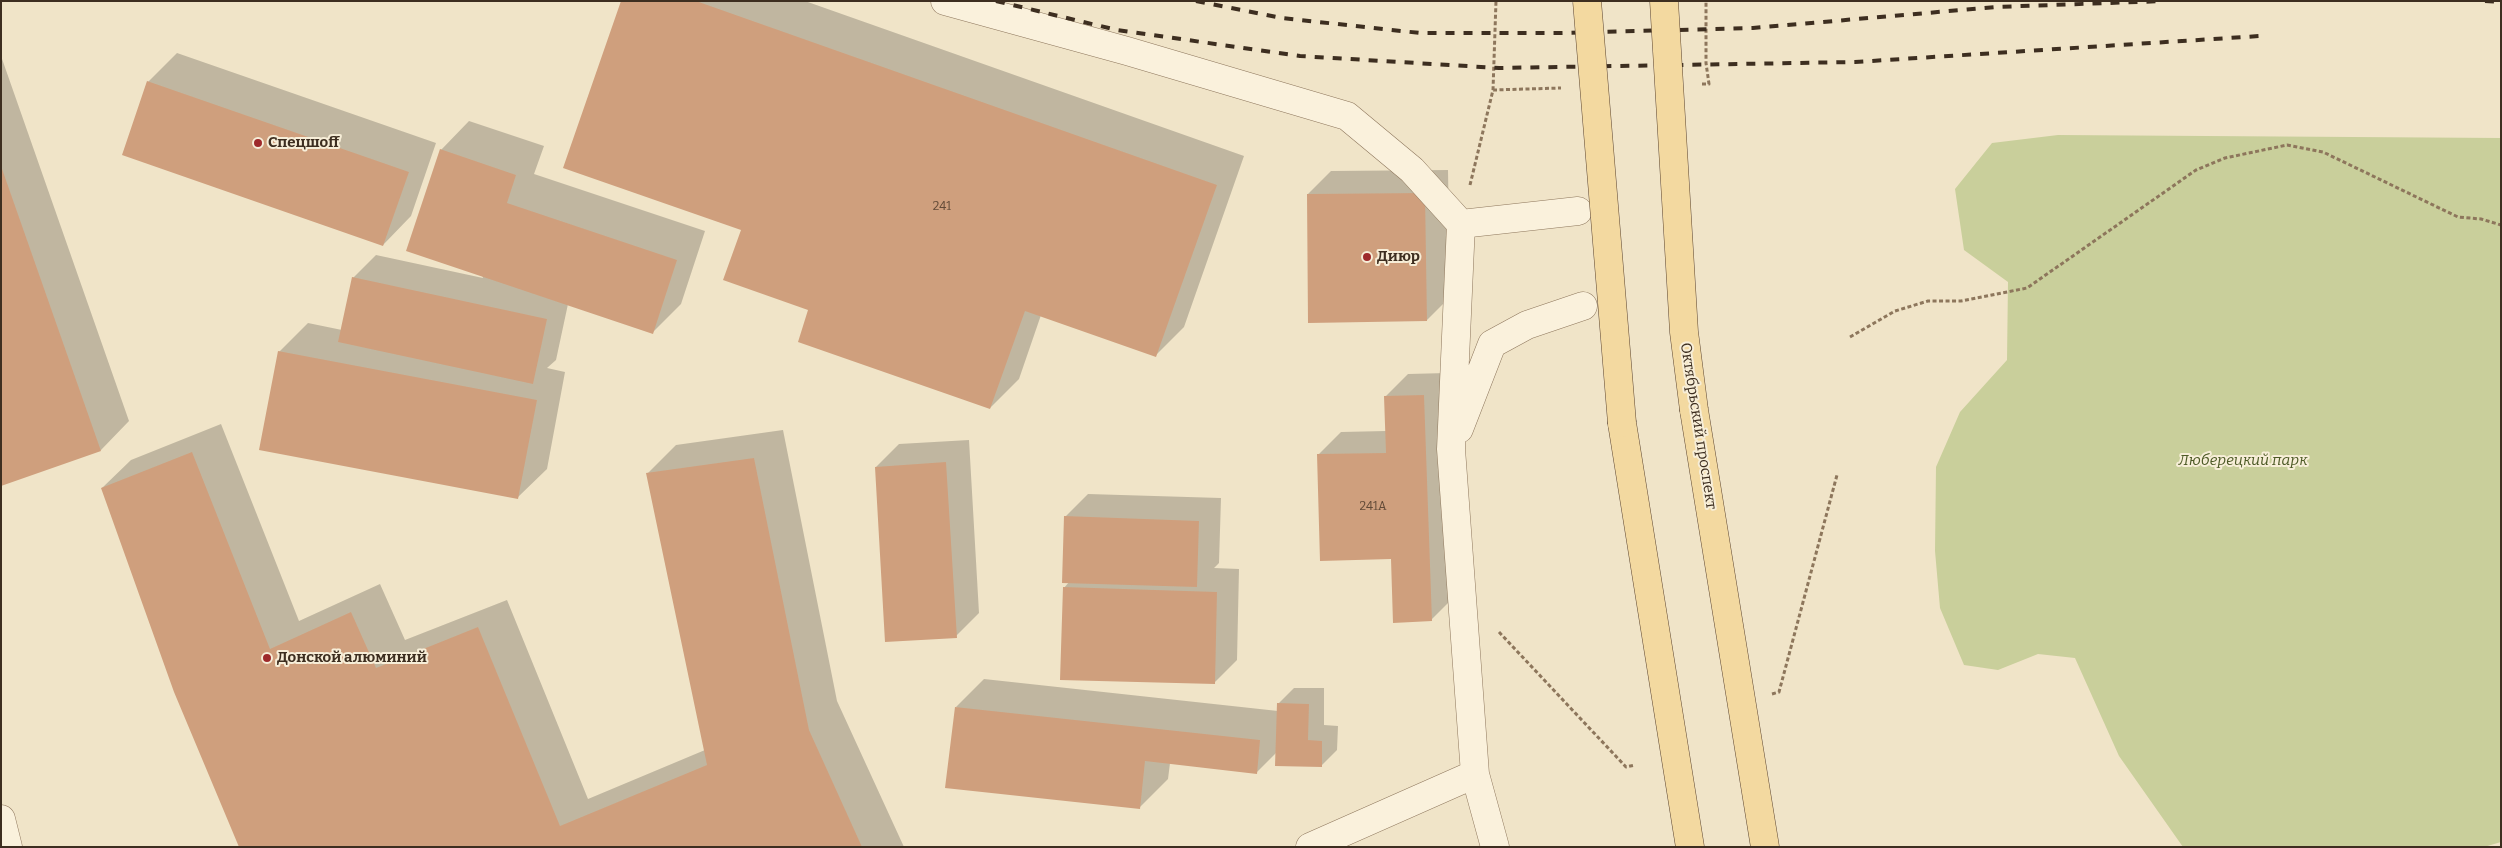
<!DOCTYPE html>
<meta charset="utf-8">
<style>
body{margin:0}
#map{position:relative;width:2502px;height:848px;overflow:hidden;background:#f0e4c8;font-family:Bitter,serif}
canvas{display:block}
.frame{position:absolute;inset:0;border:2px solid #3d2e20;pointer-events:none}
</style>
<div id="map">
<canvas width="2502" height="848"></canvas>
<div class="frame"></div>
</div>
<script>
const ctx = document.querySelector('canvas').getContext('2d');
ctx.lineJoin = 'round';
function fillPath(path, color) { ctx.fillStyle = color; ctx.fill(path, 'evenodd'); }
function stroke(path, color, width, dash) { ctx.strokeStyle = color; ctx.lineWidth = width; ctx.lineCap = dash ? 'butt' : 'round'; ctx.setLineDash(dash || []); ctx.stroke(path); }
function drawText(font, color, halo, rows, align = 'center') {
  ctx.font = font + ' Bitter,serif'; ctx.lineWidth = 4; ctx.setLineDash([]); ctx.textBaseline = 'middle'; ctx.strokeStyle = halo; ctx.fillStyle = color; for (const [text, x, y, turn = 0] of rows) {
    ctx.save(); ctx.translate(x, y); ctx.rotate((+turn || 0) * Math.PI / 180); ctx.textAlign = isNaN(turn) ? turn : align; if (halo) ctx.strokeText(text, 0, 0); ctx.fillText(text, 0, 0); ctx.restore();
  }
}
fillPath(new Path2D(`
 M2058 135 2501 138V842L2484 847H2183L2119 756 2075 658 2038 654 1998 670 1964 665 1940 608 1935 551 1936 467 1960 412 2007 360 2008 282 1964 250 1955 189 1992 143Z`), '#c9cf9b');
fillPath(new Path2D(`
 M622 1H805L1244 156 1184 327 1156 355 1041 315 1019 379 990 408 810 309 743 229Z
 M177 53 436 143 411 216 383 245 148 82Z
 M1 56 129 421 101 450 1 484Z
 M469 121 544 146 534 174 705 231 681 304 653 332 568 304 556 360 547 368 565 372 547 469 518 497 279 352 308 323 342 330 353 278 376 255 483 278 441 150Z
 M1448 170 1450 297 1427 320 1308 194 1331 171Z
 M1447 373 1454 597 1431 620 1392 557 1318 455 1341 432 1386 431 1385 397 1408 374Z
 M221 424 299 621 380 584 405 640 507 600 588 799 705 750 647 474 676 445 783 430 837 701 904 847H241L102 488 131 460Z
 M969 440 979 613 956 636 876 467 899 444Z
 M1088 494 1221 498 1219 563 1214 568 1239 569 1237 660 1214 683 1064 588 1069 582 1065 517Z
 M984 679 1278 711V704L1294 688H1324V725L1338 726 1337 750 1321 766 1277 752 1257 772 1170 763 1168 779 1140 807 956 707Z`), '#0003');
fillPath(new Path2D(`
 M621 1H696L1217 185 1156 357 1025 311 990 409 798 342 808 310 723 280 741 230 563 168Z
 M147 81 409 172 383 246 122 155Z
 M440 149 516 175 507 203 677 260 653 334 406 251Z
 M1 166 101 451 1 486Z
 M1425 193 1427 321 1308 323 1307 194Z
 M352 277 547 319 533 384 338 342Z
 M278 351 537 400 518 499 259 450Z
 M1424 395 1432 621 1393 623 1391 559 1320 561 1317 454 1386 453 1384 396Z
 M192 452 270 649 351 612 376 668 478 627 560 826 707 765 646 473 754 458 809 730 862 847H239L174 692 101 488Z
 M946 462 957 638 885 642 875 467Z
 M1064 516 1199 521 1197 587 1062 583Z
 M1063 587 1217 592 1215 684 1060 680Z
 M1277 703 1309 704 1308 740 1322 741V767L1275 766Z
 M955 707 1260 740 1257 774 1145 761 1140 809 945 788Z`), '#cf9f7d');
const minor = new Path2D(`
 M945 1 1127 51 1347 116 1412 170 1461 224 1451 449 1475 774 1495 847
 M1461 224 1578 211
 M1459 429 1492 344 1527 325 1583 306
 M1 819 8 847
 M1310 847 1475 774`);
const major = new Path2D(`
 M1694 410 1765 847
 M1622 423 1690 847`);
stroke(minor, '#8d765c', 29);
stroke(major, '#5b4430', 29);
stroke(new Path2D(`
 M1702 84H1709L1706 63V1
 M1493 90 1561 88
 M1470 185 1493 90 1496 1
 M1850 337 1895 311 1928 301H1961L2027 288 2196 170 2225 158 2287 145 2323 152 2458 217 2481 219 2501 225
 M1499 632 1626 767 1635 765
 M1772 694 1779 692 1837 475`), '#8d765c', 3, [4, 2.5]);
stroke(minor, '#faf1dc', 28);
stroke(major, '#f3d9a0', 28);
stroke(new Path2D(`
 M996 1 1117 30 1300 56 1499 68 1855 62 2260 36
 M1196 1 1282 18 1420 33H1559L1753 28 1996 7 2164 1
 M2485 1 2501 2`), '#3d2e20', 4, [9, 9]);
const majorBridge = new Path2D(`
 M1587 1 1622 423
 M1664 1 1684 332 1694 410`);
stroke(majorBridge, '#5b4430', 29, []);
stroke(majorBridge, '#f3d9a0', 28);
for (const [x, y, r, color] of [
 [258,143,5,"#9e2a2b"],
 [1367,257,5,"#9e2a2b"],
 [267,658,5,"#9e2a2b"]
]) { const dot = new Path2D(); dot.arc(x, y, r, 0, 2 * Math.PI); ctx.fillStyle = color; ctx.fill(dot); stroke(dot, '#f7eed8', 2); }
drawText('12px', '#624a37', null, [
 ["241",942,207],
 ["241А",1373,507]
]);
drawText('bold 15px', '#3d2e20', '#f7eed8', [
 ["Спецшoff",268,143],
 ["Диюр",1377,257],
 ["Донской алюминий",277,658]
], 'left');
drawText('15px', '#3d2e20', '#f7eed8', [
 ["Октябрьский проспект",1698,426,81]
]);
drawText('italic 15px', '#4d5a26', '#f7eed8', [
 ["Люберецкий парк",2243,461]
]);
</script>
